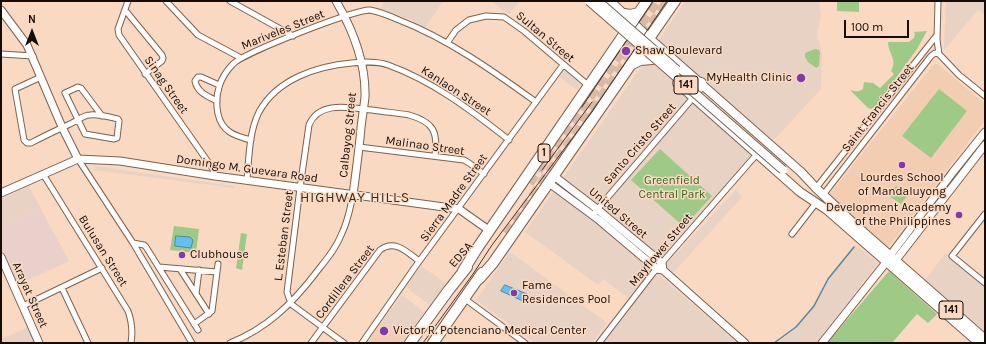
<!DOCTYPE html>
<style>
body{margin:0}
#map{position:relative;width:986px;height:344px;overflow:hidden;background:#fad9c3;font-family:Karla,sans-serif}
canvas{display:block}
.frame{position:absolute;inset:0;border:2px solid #160b05;pointer-events:none}
.north{position:absolute;left:12px;top:12px;width:40px;height:40px;-webkit-text-stroke:3px #fad9c3;paint-order:stroke;rotate:0deg;font-size:11px;font-weight:700;line-height:16px;text-align:center;color:#160b05}
.north::after{content:'';display:block;margin:auto;width:14px;height:18px;background:#160b05;clip-path:polygon(50% 0,100% 100%,50% 72%,0 100%)}
.scale{position:absolute;left:844px;top:20px;width:65px;height:18px;box-sizing:border-box;border:2px solid #160b05;border-top:0;padding-left:5px;font-size:12px;line-height:14px;white-space:nowrap;color:#160b05;-webkit-text-stroke:3px #fad9c3;paint-order:stroke}
</style>
<div id="map">
<canvas width="986" height="344"></canvas>
<div class="frame"></div>
<div class="north">N</div>
<div class="scale">100 m</div>
</div>
<script>
const ctx = document.querySelector('canvas').getContext('2d');
ctx.lineJoin = 'round';
function fillPath(path, color) { ctx.fillStyle = color; ctx.fill(path, 'evenodd'); }
function stroke(path, color, width, dash) { ctx.strokeStyle = color; ctx.lineWidth = width; ctx.lineCap = dash ? 'butt' : 'round'; ctx.setLineDash(dash || []); ctx.stroke(path); }
function drawText(font, color, halo, rows, align = 'center') {
  ctx.font = font + ' Karla,sans-serif'; ctx.lineWidth = 3; ctx.setLineDash([]); ctx.textBaseline = 'middle'; ctx.strokeStyle = halo; ctx.fillStyle = color; for (const [text, x, y, turn = 0] of rows) {
    ctx.save(); ctx.translate(x, y); ctx.rotate((+turn || 0) * Math.PI / 180); ctx.textAlign = isNaN(turn) ? turn : align; if (halo) ctx.strokeText(text, 0, 0); ctx.fillText(text, 0, 0); ctx.restore();
  }
}
fillPath(new Path2D(`
 M384 1H443L425 28 410 19 381 9Z
 M491 1H520L509 14Z
 M685 1H819L821 15 817 35 822 53 821 89 774 140 716 93 658 41Z
 M946 1H985V15L978 10 944 50Z
 M646 60H649L754 155 628 298 603 279 598 285 525 232Z
 M564 69 580 85 577 90 559 77Z
 M95 166 234 186V188L94 170Z
 M29 186 41 209 1 227V199Z
 M736 190 742 197 673 273 665 266Z
 M856 245 878 263 816 343H780L778 342 792 331 806 317 827 281Z
 M510 252 607 323 592 343H535L476 300Z
 M946 253 985 286V334L925 280Z
 M421 266 446 283 430 305 406 287Z
 M657 273 738 343H603Z
 M402 295 424 312 405 340 381 323Z
 M29 327 36 343H1V339Z`), '#e7d2c4');
fillPath(new Path2D(`
 M41 209 69 261 17 285 1 249V227Z`), '#ead0ca');
fillPath(new Path2D(`
 M934 64H938L985 104V120L887 249 828 196Z
 M381 323 405 340 402 343H367Z`), '#f3cdb2');
fillPath(new Path2D(`
 M837 1H859V12L837 11Z
 M927 31 917 49 875 107 871 109 868 108 850 90C856 92 859 92 863 89L864 82 873 83 880 88 894 74 891 71C898 60 888 53 888 42H909L914 38 915 34 914 32Z
 M815 49 819 50 820 53 819 66 816 68 808 62 805 57V53Z
 M939 89 967 111 931 158 902 136Z
 M660 149 712 196 684 227 631 180Z
 M896 186 908 195 901 204 889 196Z
 M174 226 199 229 196 253 170 250Z
 M241 233 247 234 242 270 236 268Z
 M889 271 937 314 928 323 917 314 892 343H827Z`), '#9ec987');
const water = new Path2D(`
 M176 236 190 237 193 240 191 248 175 246Z
 M505 285 527 294 523 301 501 291Z`);
fillPath(water, '#65c0ee');
stroke(water, '#4d8aa8', 1);
stroke(new Path2D(`
 M774 343 796 327 814 306 828 279 854 247`), '#4d8aa8', 1.5);
stroke(new Path2D(`
 M529 183 657 1
 M507 234 668 1`), '#d8baa6', 10, [10, 5]);
const street = new Path2D(`
 M128 1 118 29 119 35 213 169 215 176
 M166 1 198 35 241 58
 M230 1 293 36
 M938 1 937 40 939 54
 M125 10 162 55 163 58 162 61 145 74
 M447 43 456 30 469 20 486 16 504 17 524 31 589 86
 M1 54 33 56
 M939 54 959 75 985 96
 M41 77 15 89 24 140 27 143H31C44 136 57 130 70 124 77 121 83 115 90 115 99 114 109 117 118 119L119 121 117 138 114 139 85 134 65 93 78 87 81 88 102 116
 M217 101C207 96 197 92 195 81L198 77H201L219 85
 M251 140C235 136 222 132 218 114 214 95 220 77 233 64 243 53 356 9 370 10 380 12 390 16 399 20 448 39 493 71 536 102
 M359 147 464 160 469 163 484 174
 M78 159 133 243 192 343
 M43 174 128 311C132 322 133 331 131 343
 M247 180C249 158 249 132 259 112 277 79 317 66 352 63 364 62 377 61 388 65 433 81 472 111 509 140
 M816 188 937 35
 M823 195 931 56 935 53 939 54
 M595 212 704 85
 M985 214 952 256 985 283
 M792 234 816 203
 M133 243 144 245 146 247 198 330
 M159 267 217 272
 M180 269 209 314
 M62 288 88 343
 M196 294 199 270
 M465 299 525 343
 M23 306 102 268
 M194 324 212 311 218 264
 M230 343C266 329 292 304 315 274 325 261 336 249 342 233 348 221 350 208 353 195
 M311 343 380 250C395 239 407 252 419 261
 M344 343 291 304 287 292 300 188 309 125C319 100 351 108 372 110 385 112 397 113 409 115 434 122 438 132 435 156
 M362 343 415 267 563 65
 M599 343 653 273 757 154`);
const secondary = new Path2D(`
 M336 1C353 30 366 63 365 97 364 107 362 118 361 128 359 150 356 172 353 195
 M1 10 27 45 62 127 78 159
 M554 176 597 209 662 263 663 270
 M549 183 599 220 657 269 663 270 745 343
 M1 193 78 159 120 161 215 176 459 209 490 231
 M1 257 39 343
 M892 265 985 145
 M822 343 884 265 886 261 953 172 985 132`);
const primary = new Path2D(`
 M610 1 649 38 801 172 816 188 852 222 985 339
 M677 83 800 192 827 210 979 343`);
const highway = new Path2D(`
 M624 14 630 15 639 13
 M630 65 640 60 652 59
 M669 65C678 73 689 82 701 83
 M463 271 476 250 647 1
 M479 279 493 263 675 1
 M410 343 448 291 467 267
 M433 343 482 273`);
stroke(street, '#7d614e', 7);
stroke(secondary, '#7d614e', 9);
stroke(primary, '#7d614e', 10);
stroke(highway, '#7d614e', 12);
stroke(street, '#fff', 5);
stroke(secondary, '#fff', 7);
stroke(primary, '#fff', 8);
stroke(highway, '#fff', 10);
stroke(new Path2D(`
 M582 107 653 1
 M542 170 592 102
 M423 343 473 274 492 245 592 112 667 1`), '#48382f', 1);
const primaryBridge = new Path2D(`
 M589 1 783 170
 M598 1 677 70`);
stroke(primaryBridge, '#7d614e', 10, []);
stroke(primaryBridge, '#fff', 8);
for (const [x, y, r, color] of [
 [626,51,5,"#813aac"],
 [801,78,5,"#813aac"],
 [902,165,4,"#813aac"],
 [959,215,4,"#813aac"],
 [182,255,4,"#813aac"],
 [514,293,4,"#813aac"],
 [384,331,5,"#813aac"]
]) { const dot = new Path2D(); dot.arc(x, y, r, 0, 2 * Math.PI); ctx.fillStyle = color; ctx.fill(dot); stroke(dot, '#fad9c3', 1.5); }
for (const [x, y, w] of [
 [686,85,24],
 [544,153,12],
 [951,310,24]
]) { const box = new Path2D(); box.roundRect(x - w / 2, y - 9, w, 18, 3); ctx.fillStyle = '#fad9c3'; ctx.fill(box); stroke(box, '#160b05', 1); }
drawText('bold 11px', '#160b05', null, [
 ["141",686,85],
 ["1",544,153],
 ["141",951,310]
]);
drawText('12px', '#160b05', '#fad9c3', [
 ["Mariveles Street",283,30,-22],
 ["Sultan Street",545,37,40],
 ["Sinag Street",166,85,55],
 ["Kanlaon Street",456,91,33],
 ["Saint Francis Street",878,108,-52],
 ["Calbayog Street",348,135,-84],
 ["Santo Cristo Street",640,144,-49],
 ["Malinao Street",425,146,8],
 ["Domingo M. Guevara Road",247,169,8],
 ["Sierra Madre Street",454,198,-54],
 ["United Street",618,213,40],
 ["L. Esteban Street",284,236,-83],
 ["Mayflower Street",661,250,-50],
 ["Bulusan Street",103,251,58],
 ["EDSA",461,255,-49],
 ["Cordillera Street",345,282,-53],
 ["Arayat Street",30,295,66]
]);
drawText('12px', '#160b05', '#fad9c3', [
 ["Shaw Boulevard",635,51],
 ["MyHealth Clinic",792,78,"right"],
 ["Lourdes School",902,178,"center"],
 ["of Mandaluyong",902,192,"center"],
 ["Development Academy",951,208,"right"],
 ["of the Philippines",951,222,"right"],
 ["Clubhouse",190,255],
 ["Fame",522,286],
 ["Residences Pool",522,300],
 ["Victor R. Potenciano Medical Center",393,331]
], 'left');
drawText('12px', '#3a641c', '#fad9c3', [
 ["Greenfield",672,181],
 ["Central Park",672,195]
]);
ctx.letterSpacing = '1px';
drawText('14px', '#422917', '#fad9c3', [
 ["HIGHWAY HILLS",355,198]
]);
ctx.letterSpacing = '0px';
</script>
